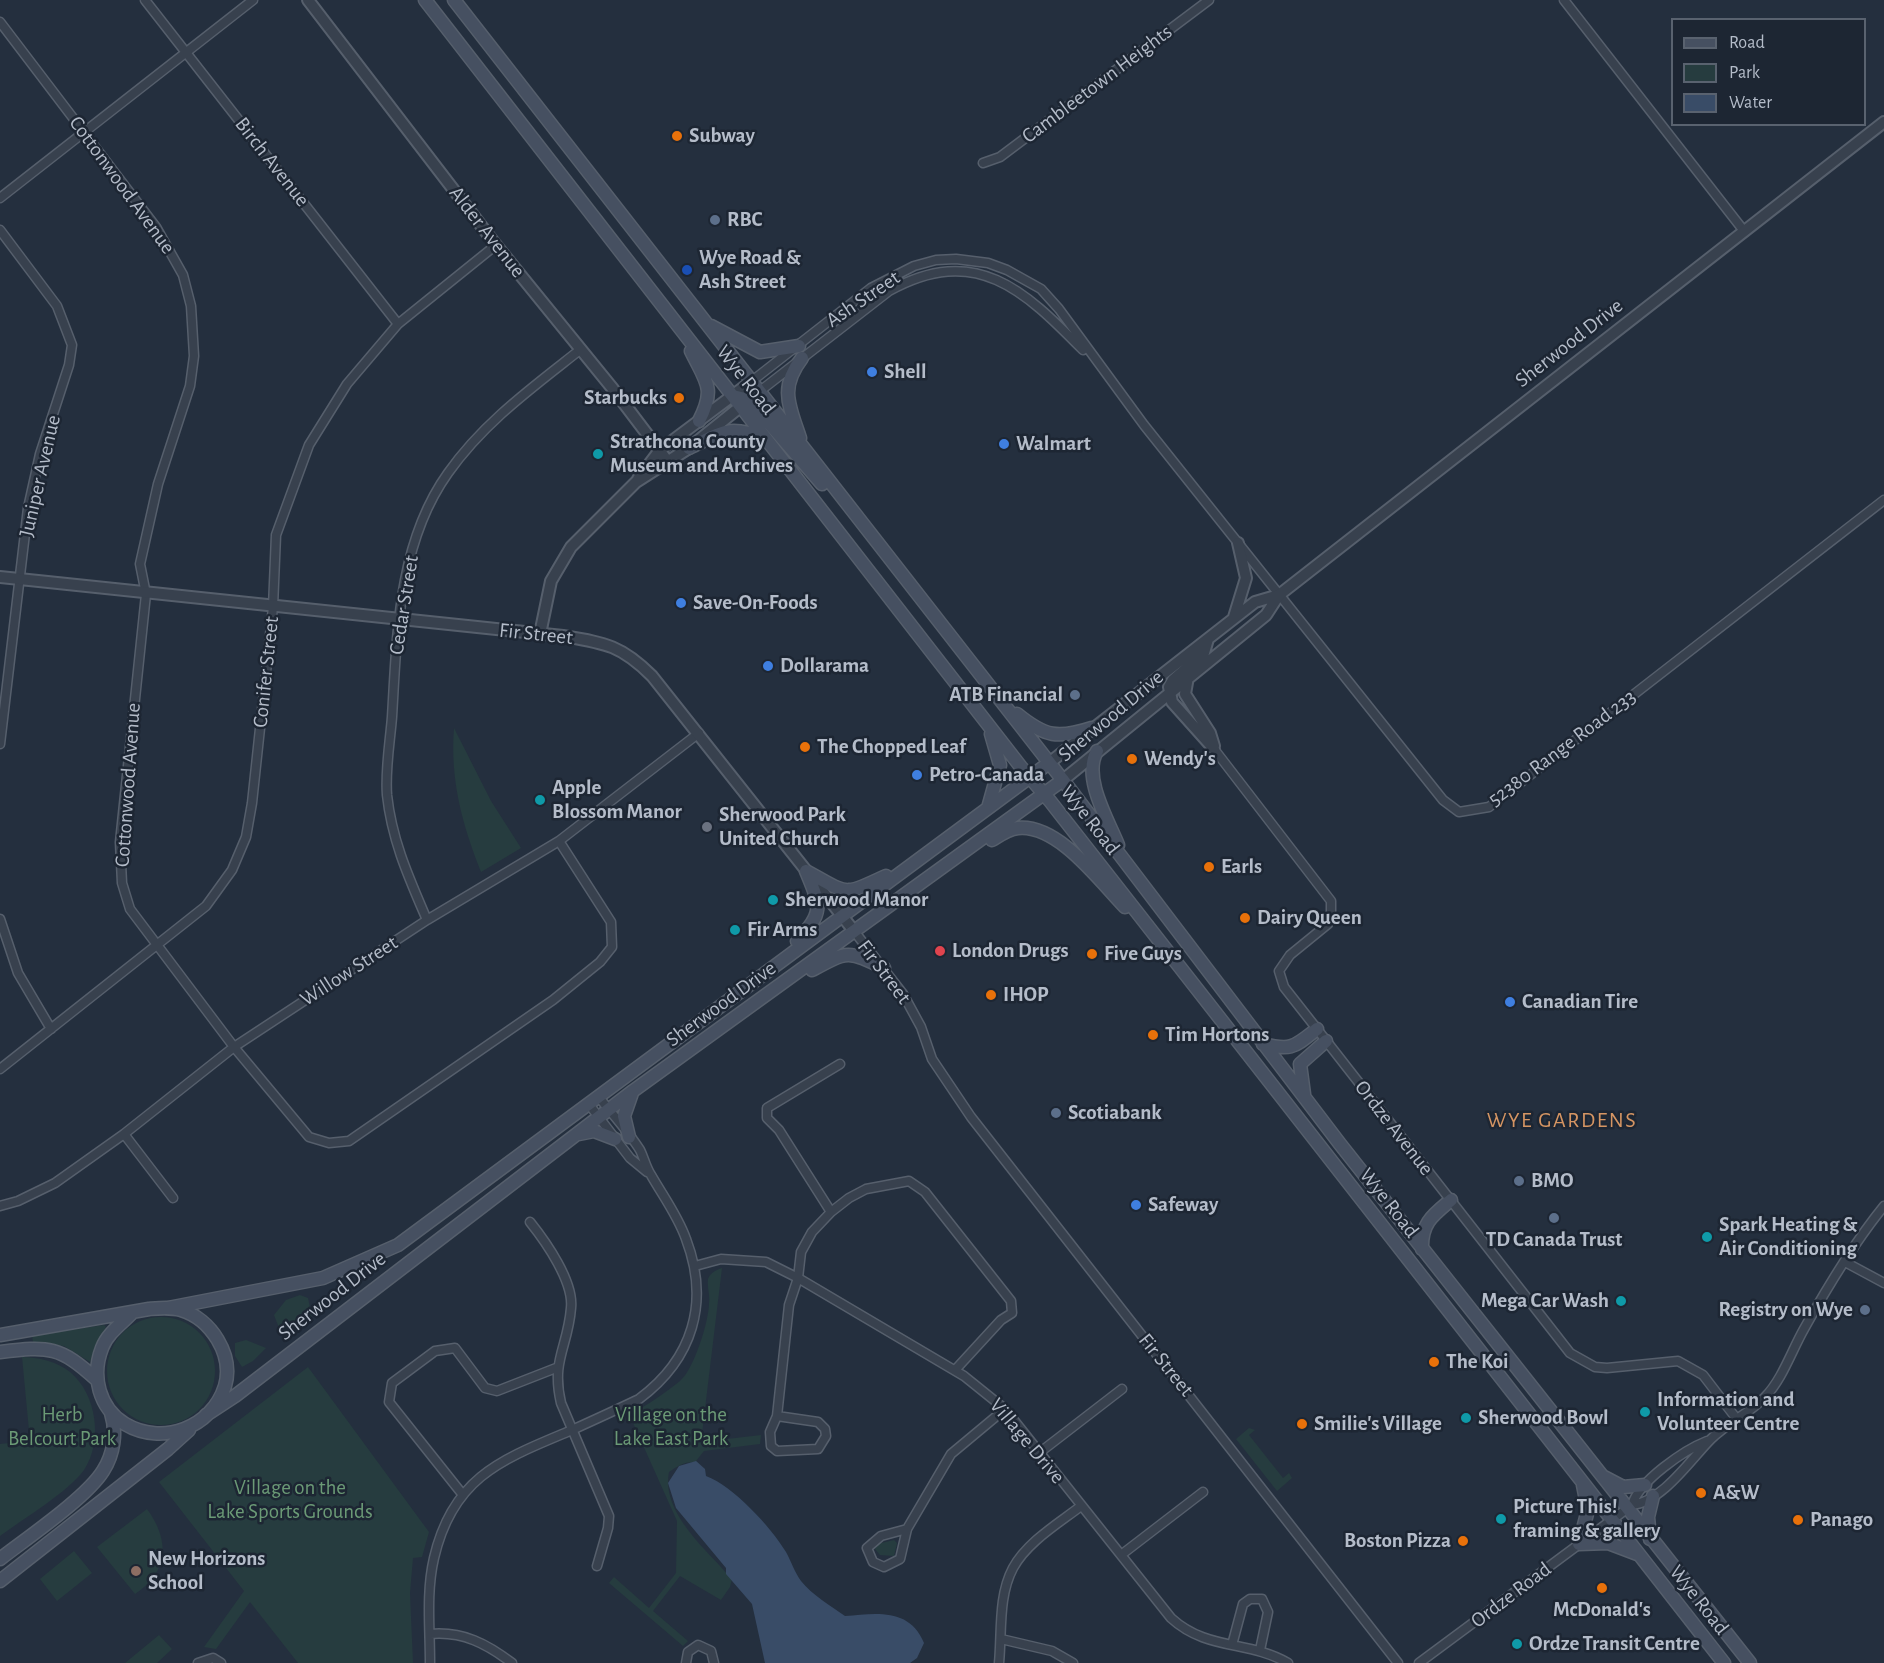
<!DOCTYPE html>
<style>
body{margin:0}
#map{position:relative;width:1884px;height:1663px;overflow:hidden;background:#242f3e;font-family:"Alegreya Sans",sans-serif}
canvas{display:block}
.legend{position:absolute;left:1671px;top:18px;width:195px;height:108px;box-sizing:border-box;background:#1d2633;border:2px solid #59626f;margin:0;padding:8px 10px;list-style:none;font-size:18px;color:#b4bcc9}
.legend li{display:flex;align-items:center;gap:12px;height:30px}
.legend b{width:30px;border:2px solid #59626f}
</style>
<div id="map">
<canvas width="1884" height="1663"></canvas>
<ul class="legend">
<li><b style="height:8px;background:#465061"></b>Road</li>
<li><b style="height:16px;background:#263c3f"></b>Park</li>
<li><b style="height:16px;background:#394c67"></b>Water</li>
</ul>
</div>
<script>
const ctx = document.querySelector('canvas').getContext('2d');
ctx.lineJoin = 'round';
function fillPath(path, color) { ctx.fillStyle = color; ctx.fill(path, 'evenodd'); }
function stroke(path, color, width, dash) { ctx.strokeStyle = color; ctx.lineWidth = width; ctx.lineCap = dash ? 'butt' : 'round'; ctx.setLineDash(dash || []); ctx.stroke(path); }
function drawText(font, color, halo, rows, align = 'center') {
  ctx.font = font + ' "Alegreya Sans",sans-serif'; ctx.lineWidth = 5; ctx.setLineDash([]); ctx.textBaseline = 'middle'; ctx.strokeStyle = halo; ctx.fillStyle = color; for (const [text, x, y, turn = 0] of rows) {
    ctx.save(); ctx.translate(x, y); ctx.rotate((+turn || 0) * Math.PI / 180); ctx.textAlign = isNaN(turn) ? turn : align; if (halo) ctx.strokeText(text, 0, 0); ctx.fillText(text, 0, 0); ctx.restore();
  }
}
fillPath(new Path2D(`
 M454 728 491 801 521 848 481 872C462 824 450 780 454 728Z
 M722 1268 701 1442 761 1435 760 1444 704 1451 696 1461 700 1464C688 1459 679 1465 669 1472 661 1513 707 1550 732 1579L730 1587 721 1600 680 1576 653 1611 688 1641 683 1646 609 1583 614 1577 649 1608 676 1573 677 1521 629 1414C647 1406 665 1393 680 1381 694 1369 709 1321 709 1303 710 1295 707 1287 708 1279 710 1273 716 1270 722 1268Z
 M300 1295 308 1298 312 1317 299 1327 279 1328 274 1315 286 1300Z
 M107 1371a54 54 0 1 1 108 0a54 54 0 1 1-108 0Z
 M104 1325 106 1327 95 1346 90 1362 64 1346 33 1342 32 1336Z
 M246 1340 266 1348 253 1361 242 1367 235 1356V1343Z
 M22 1357C38 1357 58 1362 70 1372 97 1394 103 1442 84 1470 68 1492 23 1519 0 1536V1444L30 1441Z
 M308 1367 429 1532 422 1557 413 1558 410 1593 413 1663H298L250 1602 216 1649 204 1647 244 1591 159 1482Z
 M1249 1428 1255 1430 1249 1435 1283 1478 1289 1473 1292 1478 1277 1491 1236 1439Z
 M147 1509C170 1540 169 1572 135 1594L97 1547Z
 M894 1540 897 1543 894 1556 880 1555 875 1549 877 1544Z
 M74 1551 92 1573 57 1601 40 1579Z
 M159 1635 172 1649 157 1663H125Z`), '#263c3f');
fillPath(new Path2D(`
 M696 1461 705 1469 706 1476C733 1486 771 1527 786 1552 791 1561 795 1573 801 1581 812 1595 831 1606 845 1616 877 1613 910 1608 924 1643L917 1658 910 1663H765L752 1604 726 1574V1568L676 1508 668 1483 679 1466Z`), '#394c67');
const minor = new Path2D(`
 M145 0 398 324
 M1564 0 1744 231
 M0 22 156 227 183 275 191 306 194 356 190 386 158 484 140 564 146 594 120 842 122 883 130 909 234 1047 309 1137 329 1143 349 1141 553 1000 600 962 612 947 611 922 559 841
 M983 163 1000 157 1209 0
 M0 198 253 0
 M0 230 57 306 72 345 69 365 40 454 28 508 0 744
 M752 381 871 288 914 266 936 260 956 259 988 263 1007 270 1041 289 1059 309 1144 425 1443 800 1459 812 1489 807 1884 500
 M760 391 889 291C976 243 1024 290 1083 350
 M1214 749 1331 901V918L1328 924 1290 955 1279 971 1284 987 1317 1029 1570 1353 1595 1367 1607 1368 1678 1361 1703 1375 1736 1418
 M0 919 18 973 51 1029
 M427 920C409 878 392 841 387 795 385 770 390 742 392 717 397 634 398 543 448 473 484 422 533 387 581 349
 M854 931 903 994 921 1027 932 1059 971 1117 1398 1663
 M0 1069 206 906 232 870 246 837 252 803 273 607 276 535 309 445 347 384 398 324 496 245
 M588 1103 630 1158 647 1172
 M124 1134 173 1198
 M0 1206 18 1201 55 1183 124 1134 234 1047 427 920 559 841 699 733
 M831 1212 779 1130 767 1118V1108L840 1064
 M530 1222C546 1242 574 1282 571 1308 568 1347 551 1360 561 1403L609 1516 608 1528 597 1566
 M1845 1262 1884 1283
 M695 1266 721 1259 766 1262 798 1278 964 1376 1005 1409 1171 1618C1207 1651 1248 1640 1288 1663
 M777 1416 818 1422 825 1429 826 1436 818 1449 777 1451 771 1446 770 1432 777 1416 789 1305 798 1278 801 1252 812 1232 831 1212 849 1198 866 1189 909 1181 925 1192 1011 1301 1012 1313 1001 1320 956 1369
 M1039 1453 1122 1389
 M463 1495 389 1402 392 1383 435 1351 455 1348 485 1388 497 1391 556 1368
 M1632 1505C1639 1481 1684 1450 1707 1441
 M907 1529 881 1536 867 1548 873 1562 884 1567 900 1559 907 1529 951 1454 1005 1409
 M1121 1555 1203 1492
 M430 1634C463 1631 487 1644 512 1663
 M1001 1639 1052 1651 1073 1663
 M1232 1645 1243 1604 1250 1599H1262L1268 1612 1260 1650
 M198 1663 213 1658 221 1663
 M430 1663C430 1628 426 1592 434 1558 453 1476 503 1459 572 1430 594 1420 616 1410 639 1399 693 1359 710 1302 686 1239 678 1216 663 1196 651 1175 646 1168 644 1158 640 1150 628 1131 612 1114 598 1096
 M686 1663 688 1652 698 1645 711 1651 714 1663
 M999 1663C1002 1632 998 1596 1013 1568 1027 1542 1059 1523 1081 1506
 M1419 1663 1632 1505C1662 1502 1691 1459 1711 1439 1727 1423 1750 1413 1765 1397 1782 1380 1792 1350 1804 1329 1828 1286 1853 1244 1884 1206`);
const tertiary = new Path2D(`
 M308 0 496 245 613 389 669 463
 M638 479 660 450 752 381
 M0 577 563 636C605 643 621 645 652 676L854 931
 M1234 617 1246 578 1238 543
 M540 634 551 581 571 547 636 482 689 448 760 391
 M1208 639 1204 653 1173 680 1169 687 1172 702 1214 749
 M1188 677 1185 694 1210 733 1214 746
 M1049 763 1255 602 1279 595
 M1063 780 1266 615 1279 595 1884 122`);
const secondary = new Path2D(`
 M425 0 1021 767 1050 801 1724 1663
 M454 0 1069 788 1340 1144 1750 1663
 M711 326 760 352 799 346
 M691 351C706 382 716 388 699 421
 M733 396 749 400 822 484
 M800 438C789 405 779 388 802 358
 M689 448C723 432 729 424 766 439
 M1017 714C1045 737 1058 739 1092 728
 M1097 751C1082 777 1108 820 1118 845
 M988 808 1000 765 991 734
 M992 840C1000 835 1008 829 1018 828 1058 824 1099 880 1125 907
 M806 871C849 894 841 897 886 876
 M797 941C824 912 821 907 806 871
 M812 970C847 951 848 950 884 968
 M1263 1044C1292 1051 1294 1047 1317 1029
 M1304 1094 1300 1064 1326 1041
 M579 1134 594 1131 615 1139
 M629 1137 624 1116 632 1093
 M1422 1249C1421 1223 1433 1215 1451 1200
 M168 1308 323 1278 398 1245 1049 763
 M0 1335 149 1309C161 1308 170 1307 181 1310 211 1319 234 1355 225 1386 212 1428 162 1446 125 1424 99 1408 91 1376 102 1348 107 1334 121 1324 131 1314
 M0 1352C49 1346 60 1346 97 1380
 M206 1415 235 1396 633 1091 1063 780
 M1604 1477 1623 1487 1645 1485
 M1583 1485 1588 1510 1579 1544 1608 1543 1637 1554
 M1650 1539 1648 1517 1653 1496
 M0 1559C27 1538 86 1498 103 1471 114 1454 117 1432 111 1413
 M0 1581 168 1449 189 1430`);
stroke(minor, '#565f6c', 11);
stroke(tertiary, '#565f6c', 14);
stroke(secondary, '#565f6c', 15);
stroke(minor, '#38414e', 8);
stroke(tertiary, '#38414e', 10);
stroke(secondary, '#465061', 12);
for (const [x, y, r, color] of [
 [677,136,6,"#e8710a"],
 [715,220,6,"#5c6f8a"],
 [687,270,6,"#1a4fb4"],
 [872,372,6,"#3f7fe0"],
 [679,398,6,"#e8710a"],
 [1004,444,6,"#3f7fe0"],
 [598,454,6,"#0f9aa8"],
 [681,603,6,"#3f7fe0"],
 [768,666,6,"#3f7fe0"],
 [1075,695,6,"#5c6f8a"],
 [805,747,6,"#e8710a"],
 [1132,759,6,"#e8710a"],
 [917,775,6,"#3f7fe0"],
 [540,800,6,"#0f9aa8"],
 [707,827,6,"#6b7280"],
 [1209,867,6,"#e8710a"],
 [773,900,6,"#0f9aa8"],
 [1245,918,6,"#e8710a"],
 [735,930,6,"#0f9aa8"],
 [940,951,6,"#e0444e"],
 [1092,954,6,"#e8710a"],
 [991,995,6,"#e8710a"],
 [1510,1002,6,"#3f7fe0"],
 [1153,1035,6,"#e8710a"],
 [1056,1113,6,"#5c6f8a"],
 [1519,1181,6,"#5c6f8a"],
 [1136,1205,6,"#3f7fe0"],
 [1554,1218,6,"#5c6f8a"],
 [1707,1237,6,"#0f9aa8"],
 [1621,1301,6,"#0f9aa8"],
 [1865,1310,6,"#5c6f8a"],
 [1434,1362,6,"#e8710a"],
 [1645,1412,6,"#0f9aa8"],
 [1466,1418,6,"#0f9aa8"],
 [1302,1424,6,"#e8710a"],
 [1701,1493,6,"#e8710a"],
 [1501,1519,6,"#0f9aa8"],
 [1798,1520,6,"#e8710a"],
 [1463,1541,6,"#e8710a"],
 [136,1571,6,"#8d6e63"],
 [1602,1588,6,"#e8710a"],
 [1517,1644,6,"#0f9aa8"]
]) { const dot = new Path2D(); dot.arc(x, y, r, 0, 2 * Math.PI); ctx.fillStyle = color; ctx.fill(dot); stroke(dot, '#1d2633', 2); }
drawText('21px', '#b4bcc9', '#1d2633', [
 ["Cambleetown Heights",1097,84,-37],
 ["Birch Avenue",272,162,52],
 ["Cottonwood Avenue",122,185,54],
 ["Alder Avenue",487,232,52],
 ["Ash Street",863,299,-34],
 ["Sherwood Drive",1569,343,-38],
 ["Wye Road",746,380,52],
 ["Juniper Avenue",40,476,-77],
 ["Cedar Street",404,605,-81],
 ["Fir Street",536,634,6],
 ["Conifer Street",266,672,-84],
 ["Sherwood Drive",1111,716,-40],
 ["52380 Range Road 233",1562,748,-37],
 ["Cottonwood Avenue",128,785,-86],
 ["Wye Road",1090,820,52],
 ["Willow Street",349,971,-33],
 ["Fir Street",884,972,53],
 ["Sherwood Drive",721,1004,-36],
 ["Ordze Avenue",1394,1128,52],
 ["Wye Road",1389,1203,52],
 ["Sherwood Drive",332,1296,-38],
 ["Fir Street",1166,1365,51],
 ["Village Drive",1027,1441,50],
 ["Ordze Road",1511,1595,-37],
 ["Wye Road",1699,1600,52]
]);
drawText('bold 21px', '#b4bcc9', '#1d2633', [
 ["Subway",689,136],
 ["RBC",727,220],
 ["Wye Road &",699,258],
 ["Ash Street",699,282],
 ["Shell",884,372],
 ["Starbucks",667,398,"right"],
 ["Strathcona County",610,442],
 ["Museum and Archives",610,466],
 ["Walmart",1016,444],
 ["Save-On-Foods",693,603],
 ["Dollarama",780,666],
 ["ATB Financial",1063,695,"right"],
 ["The Chopped Leaf",817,747],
 ["Wendy's",1144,759],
 ["Petro-Canada",929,775],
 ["Apple",552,788],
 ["Blossom Manor",552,812],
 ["Sherwood Park",719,815],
 ["United Church",719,839],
 ["Earls",1221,867],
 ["Sherwood Manor",785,900],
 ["Dairy Queen",1257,918],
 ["Fir Arms",747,930],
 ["London Drugs",952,951],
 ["Five Guys",1104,954],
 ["IHOP",1003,995],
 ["Canadian Tire",1522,1002],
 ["Tim Hortons",1165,1035],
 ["Scotiabank",1068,1113],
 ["BMO",1531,1181],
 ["Safeway",1148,1205],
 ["Spark Heating &",1719,1225],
 ["Air Conditioning",1719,1249],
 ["TD Canada Trust",1554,1240,"center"],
 ["Mega Car Wash",1609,1301,"right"],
 ["Registry on Wye",1853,1310,"right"],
 ["The Koi",1446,1362],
 ["Information and",1657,1400],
 ["Volunteer Centre",1657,1424],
 ["Sherwood Bowl",1478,1418],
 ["Smilie's Village",1314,1424],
 ["A&W",1713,1493],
 ["Picture This!",1513,1507],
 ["framing & gallery",1513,1531],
 ["Panago",1810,1520],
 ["Boston Pizza",1451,1541,"right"],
 ["New Horizons",148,1559],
 ["School",148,1583],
 ["McDonald's",1602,1610,"center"],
 ["Ordze Transit Centre",1529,1644]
], 'left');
drawText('21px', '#6b9a76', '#1d2633', [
 ["Herb",62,1415],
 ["Belcourt Park",62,1439],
 ["Village on the",671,1415],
 ["Lake East Park",671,1439],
 ["Village on the",290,1488],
 ["Lake Sports Grounds",290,1512]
]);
ctx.letterSpacing = '1.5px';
drawText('22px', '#d59563', '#1d2633', [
 ["WYE GARDENS",1562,1120]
]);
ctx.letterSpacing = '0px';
</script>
